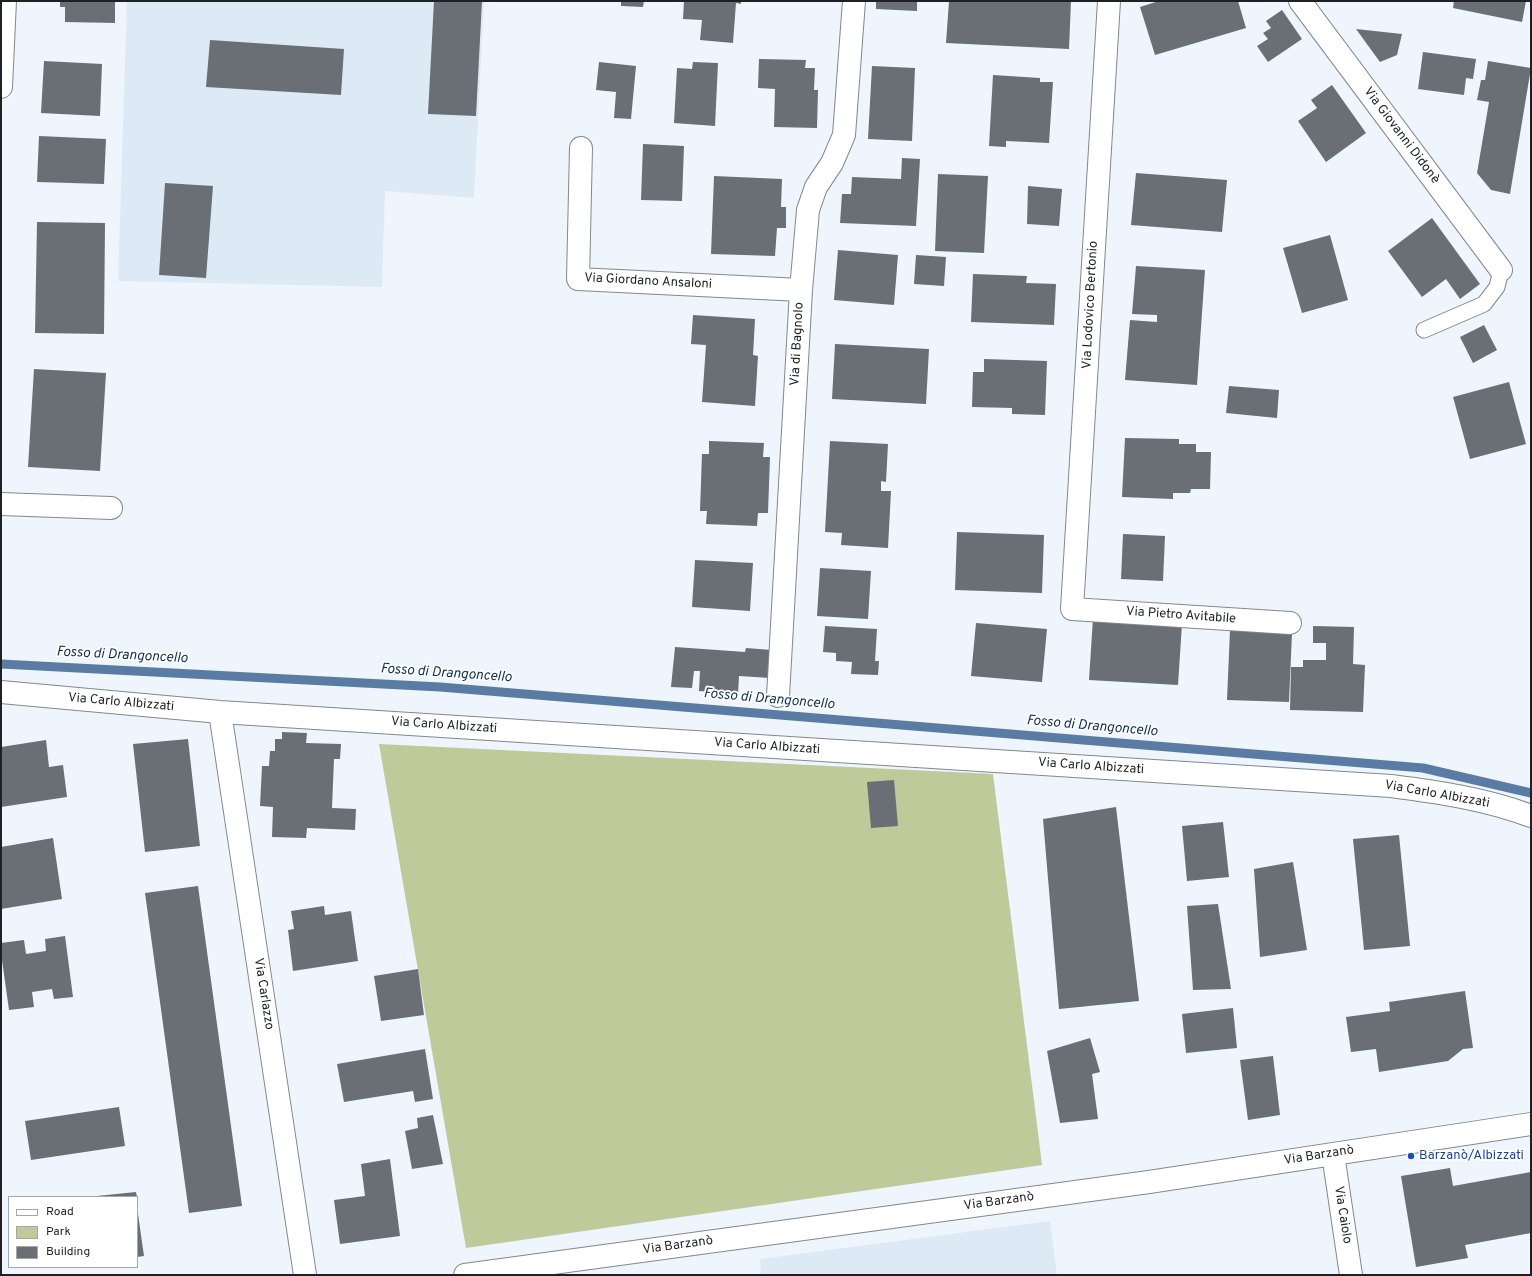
<!DOCTYPE html>
<meta charset="utf-8">
<style>
body{margin:0}
#map{position:relative;width:1532px;height:1276px;overflow:hidden;background:#eef5fc;font-family:Overpass,sans-serif}
canvas{display:block}
.frame{position:absolute;inset:0;border:2px solid #1e2123;pointer-events:none}
.legend{position:absolute;left:8px;top:1196px;width:130px;height:72px;box-sizing:border-box;background:#fff;border:1px solid #a5a6a7;margin:0;padding:5px 7px;list-style:none;font-size:12px;color:#1e2123}
.legend li{display:flex;align-items:center;gap:8px;height:20px}
.legend b{width:20px;border:1px solid #a5a6a7}
</style>
<div id="map">
<canvas width="1532" height="1276"></canvas>
<div class="frame"></div>
<ul class="legend">
<li><b style="height:5px;background:#fff"></b>Road</li>
<li><b style="height:11px;background:#beca9a"></b>Park</li>
<li><b style="height:11px;background:#696f74"></b>Building</li>
</ul>
</div>
<script>
const ctx = document.querySelector('canvas').getContext('2d');
ctx.lineJoin = 'round';
function fillPath(path, color) { ctx.fillStyle = color; ctx.fill(path, 'evenodd'); }
function stroke(path, color, width, dash) { ctx.strokeStyle = color; ctx.lineWidth = width; ctx.lineCap = dash ? 'butt' : 'round'; ctx.setLineDash(dash || []); ctx.stroke(path); }
function drawText(font, color, halo, rows, align = 'center') {
  ctx.font = font + ' Overpass,sans-serif'; ctx.lineWidth = 3.5; ctx.setLineDash([]); ctx.textBaseline = 'middle'; ctx.strokeStyle = halo; ctx.fillStyle = color; for (const [text, x, y, turn = 0] of rows) {
    ctx.save(); ctx.translate(x, y); ctx.rotate((+turn || 0) * Math.PI / 180); ctx.textAlign = isNaN(turn) ? turn : align; if (halo) ctx.strokeText(text, 0, 0); ctx.fillText(text, 0, 0); ctx.restore();
  }
}
fillPath(new Path2D(`
 M127 1H484L474 198 385 191 382 287 118 281Z
 M1050 1221 1057 1275H761L760 1259Z`), '#ddeaf6');
fillPath(new Path2D(`
 M379 744 993 774 1042 1165 466 1248Z`), '#beca9a');
stroke(new Path2D(`
 M1 664 440 687 1423 768 1531 793`), '#5a7ca4', 9);
fillPath(new Path2D(`
 M60 1H115V23L65 22V7H60Z
 M434 1H482L476 116 428 114Z
 M621 1H644L643 7 621 6Z
 M684 1H741V4L736 3 733 43 700 40 702 20 683 19Z
 M876 1H917V11L876 9Z
 M949 1H1071L1069 49 946 43Z
 M1159 1H1238L1246 28 1155 55 1140 7Z
 M1454 1H1526L1522 22 1453 8Z
 M1282 10 1302 39 1268 62 1257 46 1268 39 1263 33 1271 28 1266 21Z
 M1356 29 1402 34 1397 55 1380 62Z
 M210 40 344 49 341 95 206 87Z
 M1423 52 1476 59 1473 79 1466 78 1464 95 1418 89Z
 M759 59 806 60 805 68H815L814 90H818L817 128 774 127 775 89 758 88Z
 M44 61 102 64 100 116 41 113Z
 M1488 61 1531 68 1510 194 1491 190 1477 173 1489 102 1477 100 1481 80H1485Z
 M599 62 636 66 631 119 614 118 616 92 596 90Z
 M693 62 718 63 715 126 674 123 677 68 692 69Z
 M872 66 915 68 912 141 868 139Z
 M993 75 1040 78V82H1053L1049 143 1006 141V147L989 146Z
 M1332 85 1366 133 1326 162 1298 121 1317 108 1311 100Z
 M39 136 106 139 104 184 37 182Z
 M643 144 684 146 682 201 641 200Z
 M902 158 920 159 916 226 840 223 842 194H851L852 177 901 179Z
 M1136 173 1227 180 1222 232 1131 225Z
 M938 174 988 176 984 253 935 251Z
 M714 176 782 179 781 207H786V228H777L775 256 711 254Z
 M165 183 213 186 206 278 159 275Z
 M1028 186 1062 189 1059 226 1027 224Z
 M1432 218 1480 284 1460 299 1446 279 1422 297 1388 251Z
 M37 222 105 223 104 334 35 333Z
 M1330 235 1348 300 1302 313 1283 248Z
 M838 250 898 255 894 305 834 300Z
 M916 255 946 257 944 286 914 284Z
 M1136 266 1205 270 1197 385 1125 380 1130 320 1157 322V315L1132 314Z
 M973 274 1027 276 1026 283 1056 284 1054 325 971 322Z
 M693 315 755 319 753 355 758 356 755 406 702 402 706 345 691 344Z
 M1484 325 1497 350 1473 363 1460 337Z
 M835 344 929 349 926 404 832 399Z
 M984 359 1047 361 1045 415 1012 414V408L972 407 973 372H984Z
 M34 369 106 373 100 471 28 467Z
 M1509 382 1526 444 1470 459 1453 397Z
 M1229 386 1279 390 1277 418 1226 413Z
 M1125 438 1179 439V444H1196V452H1211L1210 489H1191L1190 493H1173V499L1122 497Z
 M709 441 764 443 763 457H770L768 513H758L757 526 706 524 707 511H700L702 454H709Z
 M830 441 888 444 886 482 881 481V491H891L888 548 841 545 842 533 825 532Z
 M957 532 1044 535 1042 593 955 590Z
 M1123 534 1165 536 1163 581 1121 579Z
 M695 560 753 563 750 611 692 607Z
 M820 568 871 571 868 619 817 616Z
 M1093 618 1182 624 1178 685 1089 680Z
 M976 623 1047 629 1042 682 971 676Z
 M825 626 877 629 875 661H879L878 675 851 674 852 662 836 661V653L823 652Z
 M1313 626 1354 627 1353 664 1365 665 1363 712 1290 710 1291 667H1303V660H1326V643H1313Z
 M1230 630 1292 633 1289 702 1227 700Z
 M675 647 745 652 746 648 772 650 770 678 739 676 738 694 699 691 700 671H694L692 688 671 687Z
 M282 732 307 733 306 743 341 744 340 759H334L332 808 356 809 355 830 307 828 306 838 272 837 273 807 260 806 262 766H269L270 751H275V739H282Z
 M188 739 200 846 145 852 133 744Z
 M46 740 49 767 63 765 67 797 1 807V747Z
 M894 780 898 826 871 828 867 782Z
 M1116 807 1139 1001 1059 1009 1043 819Z
 M1223 822 1229 877 1187 881 1182 826Z
 M1399 835 1410 946 1364 950 1353 839Z
 M53 838 62 899 1 909V847Z
 M1293 862 1307 950 1260 957 1254 869Z
 M198 886 242 1206 189 1213 145 893Z
 M1218 904 1231 989 1193 990 1187 906Z
 M324 906 325 915 351 911 358 961 293 971 288 930 294 929 291 911Z
 M65 936 73 997 54 999 52 989 32 992 34 1007 9 1010 1 953V943L24 940 26 954 46 951 45 939Z
 M418 969 424 1015 381 1021 374 976Z
 M1465 991 1473 1048 1463 1049 1448 1061 1379 1072 1376 1049 1351 1052 1346 1017 1390 1011 1389 1002Z
 M1233 1008 1237 1048 1186 1053 1182 1014Z
 M1090 1038 1100 1072 1092 1074 1098 1119 1060 1123 1047 1051Z
 M425 1049 433 1099 415 1102 413 1091 344 1102 337 1064Z
 M1273 1056 1280 1115 1248 1120 1240 1060Z
 M119 1107 125 1146 31 1160 25 1121Z
 M433 1115 443 1164 412 1169 405 1131 418 1128 417 1118Z
 M390 1159 400 1236 340 1244 334 1200 365 1196 361 1164Z
 M1450 1168 1453 1186 1531 1172V1233L1465 1245 1468 1258 1416 1267 1401 1176Z
 M136 1192 137 1197H97V1196Z
 M137 1207 144 1256 137 1257Z`), '#696f74');
const service = new Path2D(`
 M1424 330 1484 304 1497 287 1501 270`);
const minor = new Path2D(`
 M1109 1 1072 609 1290 623
 M1300 1 1501 270
 M1 87 5 1
 M581 148 578 279 801 290
 M1 504 111 508
 M1 692 220 712 1391 786C1438 792 1486 799 1531 816
 M778 696 801 290 808 210 816 187 832 163 844 135 854 1
 M220 712 305 1275
 M1333 1154 1351 1275
 M465 1275 1149 1182 1531 1124`);
stroke(service, '#82888e', 17);
stroke(minor, '#82888e', 24);
stroke(service, '#fff', 15);
stroke(minor, '#fff', 22);
for (const [x, y, r, color] of [
 [1411,1156,4,"#1a4fb4"]
]) { const dot = new Path2D(); dot.arc(x, y, r, 0, 2 * Math.PI); ctx.fillStyle = color; ctx.fill(dot); stroke(dot, '#fff', 1.5); }
drawText('13px', '#1e2123', '#fff', [
 ["Via Giovanni Didonè",1401,136,53],
 ["Via Giordano Ansaloni",648,282,3],
 ["Via Lodovico Bertonio",1091,305,-87],
 ["Via di Bagnolo",798,344,-87],
 ["Via Pietro Avitabile",1181,616,4],
 ["Via Carlo Albizzati",121,703,5],
 ["Via Carlo Albizzati",444,726,4],
 ["Via Carlo Albizzati",767,747,4],
 ["Via Carlo Albizzati",1091,767,4],
 ["Via Carlo Albizzati",1437,795,10],
 ["Via Carlazzo",263,994,81],
 ["Via Barzanò",1319,1156,-9],
 ["Via Barzanò",999,1202,-8],
 ["Via Caiolo",1342,1215,81],
 ["Via Barzanò",678,1246,-8]
]);
drawText('13px', '#164399', '#fff', [
 ["Barzanò/Albizzati",1419,1156]
], 'left');
drawText('italic 14px', '#0e3054', '#fff', [
 ["Fosso di Drangoncello",122,656,3],
 ["Fosso di Drangoncello",446,674,4],
 ["Fosso di Drangoncello",769,700,5],
 ["Fosso di Drangoncello",1092,727,5]
]);
</script>
